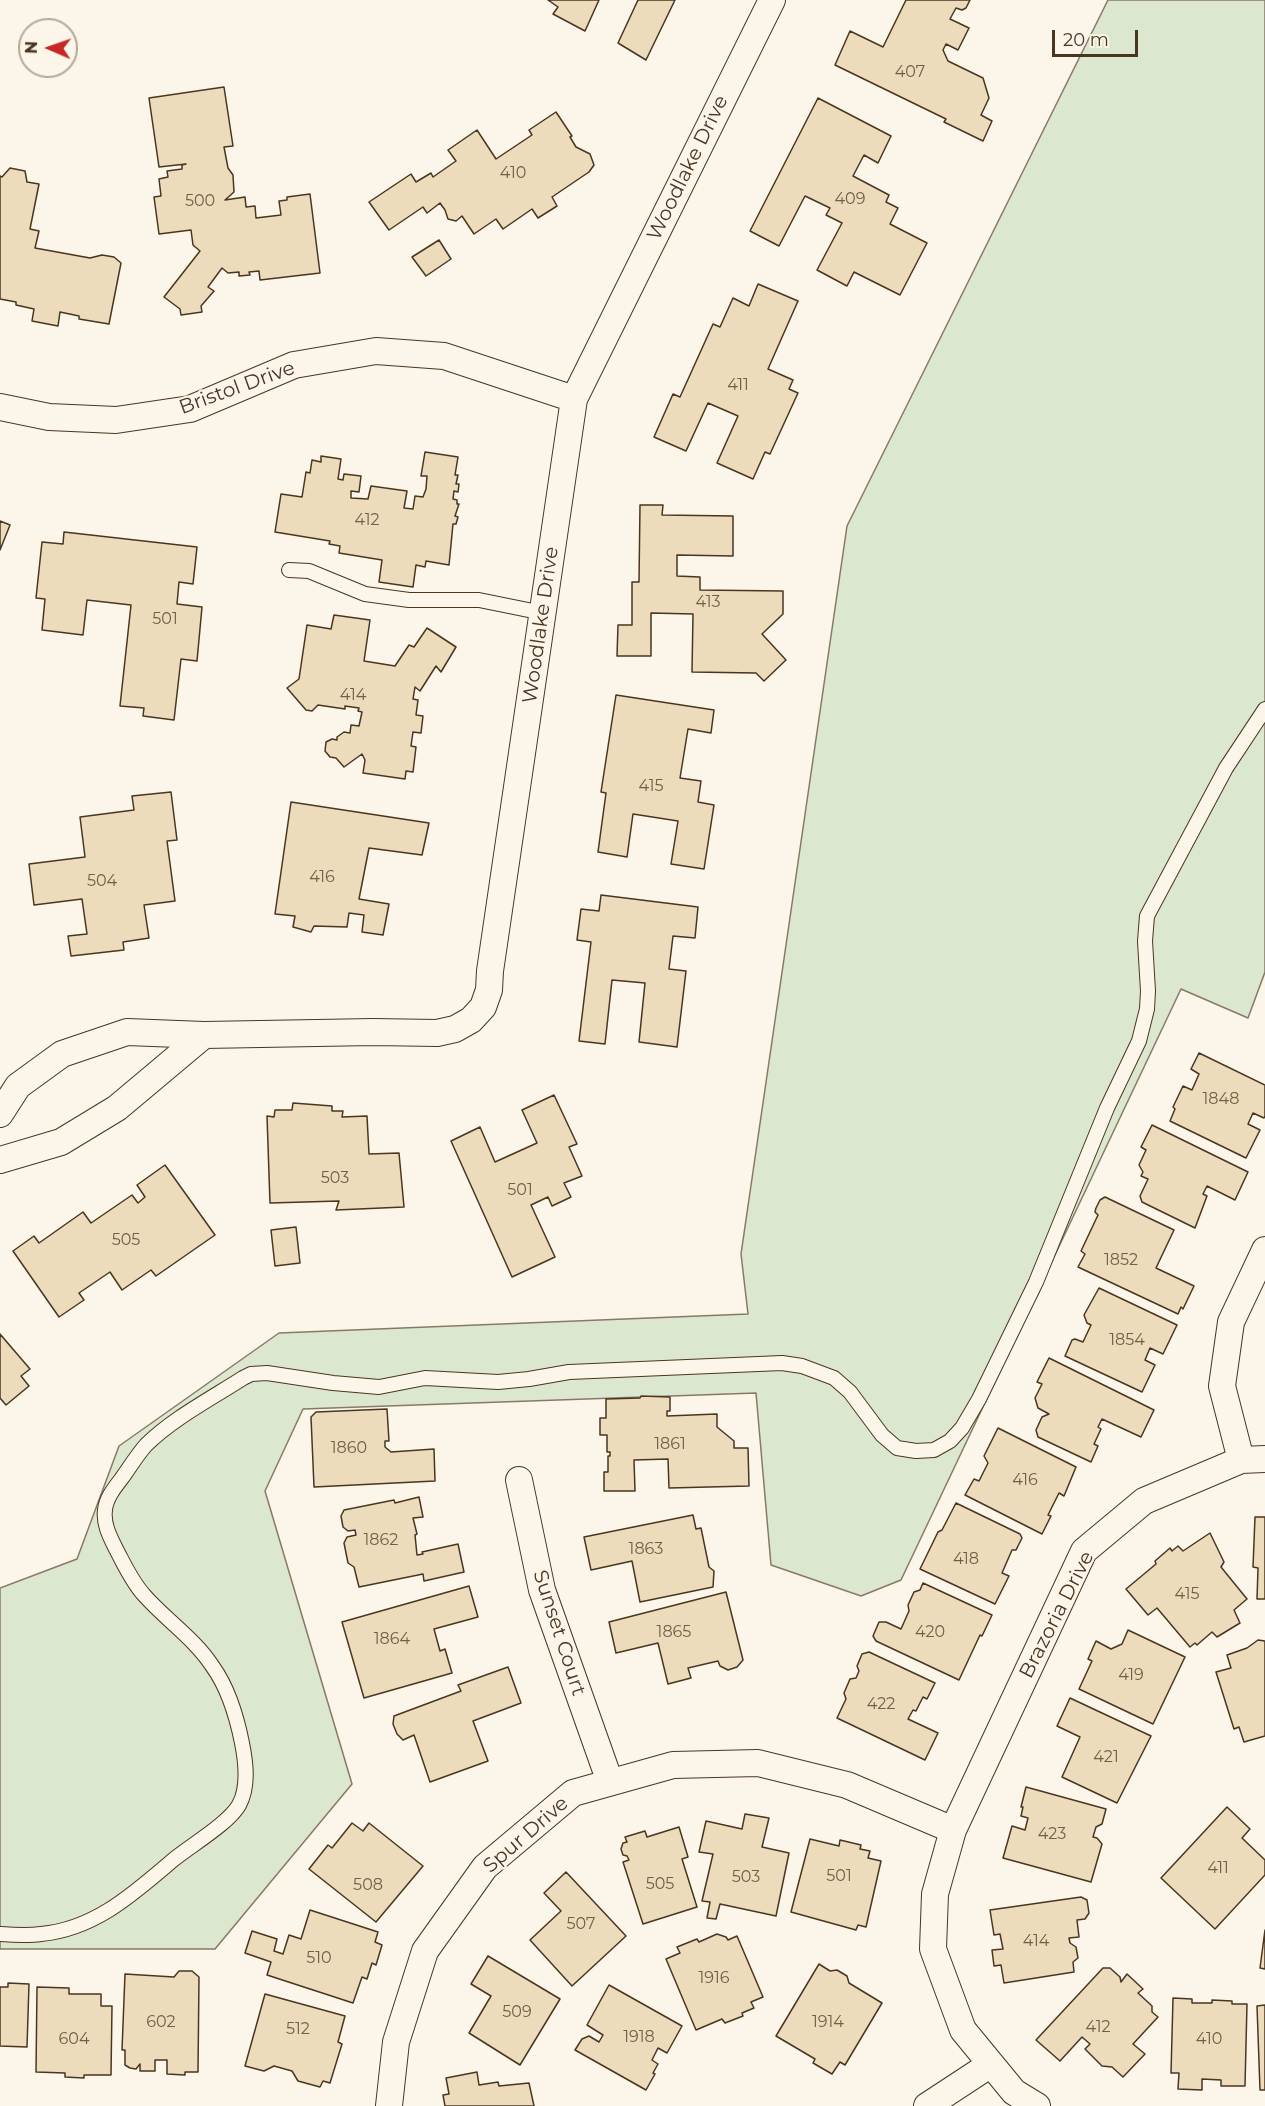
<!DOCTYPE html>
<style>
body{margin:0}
#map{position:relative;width:1265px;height:2106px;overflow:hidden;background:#fbf6e9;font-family:Montserrat,sans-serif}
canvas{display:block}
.north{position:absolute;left:18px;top:18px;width:60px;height:60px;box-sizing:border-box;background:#fbf6e9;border:2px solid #b4a999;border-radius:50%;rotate:272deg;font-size:16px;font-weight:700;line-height:24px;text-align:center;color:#4a3520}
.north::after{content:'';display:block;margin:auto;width:21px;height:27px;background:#c62828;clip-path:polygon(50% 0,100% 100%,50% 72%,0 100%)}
.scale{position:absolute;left:1052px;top:30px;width:86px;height:27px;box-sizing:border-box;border:3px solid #4a3520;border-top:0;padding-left:8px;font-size:18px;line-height:21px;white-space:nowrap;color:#4a3520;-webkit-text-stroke:4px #fbf6e9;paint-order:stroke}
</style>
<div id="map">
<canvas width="1265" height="2106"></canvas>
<div class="north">N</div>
<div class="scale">20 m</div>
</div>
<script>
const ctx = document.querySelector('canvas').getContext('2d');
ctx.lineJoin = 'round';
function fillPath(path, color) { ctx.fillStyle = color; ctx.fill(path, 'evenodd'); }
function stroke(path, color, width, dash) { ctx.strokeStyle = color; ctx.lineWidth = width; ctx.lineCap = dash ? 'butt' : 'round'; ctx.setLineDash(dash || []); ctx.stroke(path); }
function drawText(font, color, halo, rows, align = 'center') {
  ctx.font = font + ' Montserrat,sans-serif'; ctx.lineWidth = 4.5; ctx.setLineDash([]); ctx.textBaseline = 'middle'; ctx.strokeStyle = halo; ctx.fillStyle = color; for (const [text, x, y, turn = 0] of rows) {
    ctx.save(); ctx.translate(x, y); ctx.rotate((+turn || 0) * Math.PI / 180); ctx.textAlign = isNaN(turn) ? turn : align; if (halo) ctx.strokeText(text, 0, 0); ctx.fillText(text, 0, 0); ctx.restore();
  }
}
const green = new Path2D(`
 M1108 0H1265V972L1248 1018 1181 989 901 1580 861 1596 771 1565 756 1393 303 1409 265 1491 352 1784 215 1949H0V1588L77 1559 119 1446 279 1333 748 1314 741 1254 847 526Z`);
fillPath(green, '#dce7d0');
stroke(green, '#887966', 1.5);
const building = new Path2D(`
 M548 0H599L585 31 553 14 558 7Z
 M638 0H675L646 60 618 43Z
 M906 0H970L966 8 962 10 956 8 950 19 969 28 958 50 946 44 943 50 948 61 983 78 989 98 981 115 992 121 983 141 944 122 946 119 835 65 850 31 883 47Z
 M224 87 233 146 224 147 228 168 233 175 234 192 225 200 245 197 246 207 255 206 256 218 281 215 279 201 287 200V197L310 194 320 273 260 280 259 271 249 272 250 275 239 276V272L228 273 222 268 208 287 214 291 201 306 202 312 181 315 180 309 164 297 200 251 193 245 191 230 159 234 154 197 161 196 159 179 168 177 167 171 182 169V165L186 164 159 167 149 98Z
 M818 98 891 136 878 163 864 155 853 176 889 195 886 202 898 208 890 224 927 243 900 295 854 272 847 286 817 270 842 223 826 215 830 208 805 196 779 246 750 231Z
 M556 112 572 136 570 137 576 147 590 154 594 165 589 172 552 197 557 206 538 218 532 209 503 229 496 219 474 234 462 216 456 221 448 219 445 210 440 203 427 213 423 207 389 230 369 202 411 174 416 182 431 173 433 177 456 161 448 150 477 130 496 159 532 135 529 130Z
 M10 168 25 171 27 182 39 184 30 229 39 231 35 248 90 258 102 255 114 257 121 263 109 324 79 319V316L60 312 58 326 32 321 34 309 16 305V302L0 299V176L2 177Z
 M439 240 451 259 426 276 412 257Z
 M758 284 798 301 768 369 793 380 789 389 798 393 770 454 765 452 753 479 717 463 738 416 708 403 686 451 654 437 673 394 680 397 713 324 720 327 733 298 749 306Z
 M425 452 458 457 455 475H458L456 484H459L458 492 454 491 453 499 457 500V504H459L455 516 458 517 456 524H453L449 565 426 561 425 567 416 565 413 587 379 582 382 560 339 553 340 546 329 544 330 541 275 532 281 494 302 497 306 472 310 473 312 460 321 462V456L341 459 338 479 343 480 344 474 361 476 359 492 351 491V498L368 499 371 486 407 491 404 508 413 509 415 496 423 497 426 489 427 476H421Z
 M640 505H663L662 515 733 516V556L677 555V576L700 577V590L783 591V614L762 634 786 660 764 681 756 673 692 672 693 614 651 613V656H617L618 625H632V582H639Z
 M0 521 10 525 0 550Z
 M64 532 197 547 193 584 179 582 177 604 202 607 197 661 181 659 174 720 143 716 144 708 120 706 131 605 87 600 83 635 42 630 45 599 36 598 42 542 63 544Z
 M334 615 370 620 364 661 395 666 409 645 414 647 427 628 456 647 441 672 436 666 420 691 415 687 413 699 418 700 416 715 423 716 421 733 413 732 411 746 416 747 413 772 406 771 405 779 363 773 365 760 362 754 344 767 336 758 330 757 325 751 326 742 332 739 337 740V737L344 732 350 733 351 725 359 726 362 712 358 711 359 708 345 706V709L318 705 312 711 306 710 287 688 299 679 307 625 331 629Z
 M616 695 714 710 711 733 688 729 680 778 701 781 698 802 714 805 704 869 671 864 678 821 633 814 627 857 598 852 606 793 601 792Z
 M171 792 177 840 167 841 175 901 144 905 149 938 123 942 124 950 71 956 68 936 87 934 82 899 34 905 29 864 85 857 80 817 134 810 132 796Z
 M291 802 429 823 422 855 369 848 359 899 389 904 383 935 362 932 364 915 349 913 347 927 314 926 311 932 293 927 295 916 275 914Z
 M601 895 698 907 695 938 673 936 669 969 686 971 677 1047 639 1042 645 983 612 980 605 1044 579 1041 591 942 577 940 581 909 599 911Z
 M1199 1053 1265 1085V1116L1264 1118 1253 1113 1248 1124 1260 1130 1246 1158 1170 1121 1175 1109 1173 1107 1183 1086 1192 1090 1199 1074 1191 1069Z
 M554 1095 577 1144 569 1147 582 1176 564 1183 571 1197 552 1206 548 1197 531 1205 555 1257 512 1277 451 1141 480 1127 495 1162 537 1143 522 1110Z
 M293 1103 332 1106V1111H343L342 1117 367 1116 369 1154 399 1153 404 1207 336 1210 339 1201 270 1203 267 1116 274 1117 275 1110H292Z
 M1152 1125 1248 1172 1235 1200 1207 1186 1203 1194 1207 1196 1195 1228 1142 1202 1140 1196 1148 1179 1141 1176 1143 1172 1139 1165 1146 1150 1141 1147Z
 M165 1165 215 1235 156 1276 151 1270 122 1290 110 1272 79 1293 84 1300 59 1317 13 1251 34 1236 39 1243 83 1212 91 1223 132 1195 138 1203 145 1197 137 1185Z
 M1105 1197 1174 1230 1156 1268 1194 1286 1183 1309 1181 1307 1178 1314 1078 1267 1085 1254 1081 1251 1098 1215 1095 1212 1096 1208 1100 1200Z
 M296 1227 300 1263 275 1266 271 1230Z
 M1099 1288 1177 1325 1163 1354 1150 1348 1145 1360 1155 1365 1142 1392 1065 1356 1072 1340 1075 1339 1083 1342 1091 1325 1087 1323 1084 1315Z
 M0 1334 30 1369 21 1376 29 1386 6 1405 0 1398Z
 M1049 1358 1154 1410 1141 1437 1102 1419 1098 1427 1101 1429 1094 1444 1098 1446 1091 1462 1038 1437 1036 1430 1042 1417 1049 1414 1038 1408 1035 1398 1042 1384 1037 1382Z
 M641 1396 670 1397V1411H667V1416L717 1414V1427L734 1441V1448H748L749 1486 669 1488 668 1459 634 1460 635 1491H604V1472H608V1456H610V1452H607V1435H600V1418H606V1399L640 1398Z
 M387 1409 389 1441H385V1447L391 1452 434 1449 435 1481 314 1487 311 1417 316 1412Z
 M998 1428 1076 1467 1064 1496 1059 1493 1048 1515 1051 1516 1042 1534 965 1495 974 1479 979 1481 988 1463 984 1456Z
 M419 1497 423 1517 413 1518 417 1534 415 1535 417 1555 423 1554 422 1552 458 1544 464 1572 424 1581 423 1574 359 1587 354 1567 348 1563 344 1543 347 1537 356 1535 355 1530 348 1531 343 1527 341 1516 344 1510 394 1500 395 1503Z
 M956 1503 1020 1534 1022 1538 1016 1550H1012L1002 1573 1009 1576 995 1604 920 1569 938 1532 942 1530Z
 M693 1515 696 1529 701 1528 709 1567 714 1571 713 1587 640 1602 632 1561 591 1570 584 1537Z
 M1255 1517H1265V1599H1257L1258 1568 1253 1567Z
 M1210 1533 1224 1562 1221 1567 1247 1599 1234 1610 1240 1623 1217 1637 1212 1632 1197 1645 1195 1643 1190 1647 1157 1608 1148 1615 1126 1589 1156 1564 1155 1561 1170 1548 1172 1551 1178 1546 1183 1551Z
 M923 1583 992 1615 982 1636 980 1635 959 1680 876 1641 873 1636 879 1622H886L901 1629 909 1611 908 1605 914 1592 920 1590Z
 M469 1586 478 1617 434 1629 440 1651 445 1649 452 1673 364 1698 342 1622Z
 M726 1592 743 1660 737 1667 728 1670 720 1666 718 1661 688 1668 691 1678 668 1684 658 1643 616 1653 609 1622Z
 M1128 1630 1185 1657 1153 1724 1079 1689 1092 1661 1088 1659 1096 1641 1111 1649 1122 1644Z
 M1258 1640 1265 1641V1736L1244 1742 1239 1727 1234 1729 1216 1672 1231 1668 1227 1655 1247 1648Z
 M869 1652 935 1683 927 1699 923 1697 916 1711 913 1710 908 1719 938 1733 925 1760 837 1718 846 1699 844 1693 850 1679 856 1678 859 1671 857 1666 862 1654Z
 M508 1667 521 1703 473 1721 488 1761 430 1782 414 1735 403 1740 397 1734 393 1724 394 1716 461 1691 458 1685Z
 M1070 1698 1151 1736 1117 1803 1062 1777 1080 1737 1057 1726Z
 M1026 1787 1106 1809 1102 1824 1096 1827 1093 1837 1097 1838 1102 1844 1091 1882 1003 1858 1012 1826 1025 1830 1028 1818 1021 1816 1023 1807H1021Z
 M1227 1807 1250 1829 1242 1838 1265 1860V1875L1215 1929 1161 1878Z
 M745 1814 769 1818 762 1847 789 1853 776 1916 720 1904 716 1919 707 1918 710 1902 702 1901 713 1854 699 1852 706 1821 742 1829Z
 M352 1823 363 1831 369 1823 423 1866 376 1922 309 1869 328 1845 332 1848Z
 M679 1827 688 1857 682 1859 697 1907 643 1924 623 1862 629 1860 627 1856 623 1855 621 1849 623 1843 627 1842 625 1837 645 1831 647 1837Z
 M810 1839 839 1846 840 1840 861 1845 860 1849 870 1851 868 1858 881 1861 866 1927 858 1925 856 1930 791 1912Z
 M566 1872 626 1936 572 1986 530 1940 561 1911 544 1893Z
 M1081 1897 1087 1900 1089 1913 1085 1919 1077 1920 1079 1937 1069 1938 1070 1943 1076 1947 1078 1958 1073 1962 1074 1972 1004 1983 1001 1965 994 1966 992 1950 1003 1949 1000 1934 994 1935 990 1910Z
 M310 1910 378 1932 375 1942 382 1945 376 1965 372 1963 367 1979 362 1977 353 2003 267 1975 271 1962 245 1953 252 1931 277 1939 274 1951 283 1954 289 1935 301 1939Z
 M1265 1930V1969L1260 1968Z
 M717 1934 726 1937 728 1940 737 1936 763 1997 751 2002 754 2008 742 2013 743 2016 725 2023 722 2019 696 2030 666 1959 680 1953 677 1947 697 1939 699 1942Z
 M488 1956 560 1999 520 2065 469 2033 491 1996 471 1984Z
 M819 1964 830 1971 837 1970 847 1976 849 1983 882 2003 845 2065 840 2062 832 2074 813 2063 815 2059 776 2036Z
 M1103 1968H1110L1120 1977 1121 1982 1127 1974 1143 1989 1138 1993 1152 2006V2012L1158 2017 1133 2044 1145 2054 1123 2077 1112 2067 1102 2066 1085 2049 1090 2044 1082 2037 1060 2061 1036 2040Z
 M179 1971H192L199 1977 198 2072H185V2075L167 2074V2060H155V2071H140V2064L136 2069 130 2068 125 2065V2050H122L125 1974 174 1977Z
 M8 1983 29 1984 27 2047 0 2046V1987H8Z
 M609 1985 682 2026 667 2053 658 2048 652 2060 658 2064 653 2073 655 2074 646 2090 575 2050 582 2039 589 2036 599 2042 603 2035 587 2025Z
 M37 1987 69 1988V1994H101V2006H112L111 2075H84V2078L65 2077V2073L36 2072Z
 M265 1994 345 2016 338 2042 342 2044 330 2083 323 2081 320 2087 298 2081 292 2071 274 2066 264 2071 245 2066Z
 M1173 1998 1192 1999V2003H1212V2000L1232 2001V2004H1247L1245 2086H1221V2080L1202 2079V2090L1178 2089 1179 2073H1171Z
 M1265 2005V2090H1260L1257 2006Z
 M477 2072 479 2085 498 2082 499 2086 529 2083 534 2106H445L443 2095 449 2094 446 2078Z`);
fillPath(building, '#ecdcbc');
stroke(building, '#4a3520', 1.5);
const service = new Path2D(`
 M289 570 309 571 365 594 409 600H479L543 613
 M0 1934C14 1935 27 1936 41 1934 95 1929 133 1894 173 1860 190 1846 229 1823 239 1805 249 1787 246 1763 242 1743 237 1718 228 1688 213 1667 194 1638 166 1620 144 1595 132 1582 124 1564 116 1549 110 1537 103 1524 105 1510 106 1498 115 1487 122 1478 130 1467 137 1455 146 1445 172 1419 212 1398 243 1378L251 1374 267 1373 333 1383 379 1387 425 1378 498 1382 529 1379 569 1372 782 1363 802 1366 834 1378 850 1392 882 1435 897 1448 916 1451 934 1450 950 1441 962 1428 979 1399 1036 1282 1107 1108 1139 1041 1147 1009 1148 991 1145 941 1147 916 1226 768 1265 709`);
const minor = new Path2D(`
 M0 407 49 417 116 420 190 409 294 365 376 351 444 356 574 399
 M0 1114 18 1086 62 1054 127 1032 204 1035 373 1032 437 1033 455 1029 471 1020 483 1007 489 990 490 971 574 399 772 0
 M0 1160 61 1142 117 1108 204 1035
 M1241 1460 1222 1386 1231 1322 1265 1250
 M519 1480 542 1590 610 1782
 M389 2106 396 2042 425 1951 485 1867 573 1793 673 1765 758 1763 847 1785 953 1830
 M927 2106 991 2064
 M1037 2106 1014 2092 963 2030 933 1949 935 1894 953 1830 1084 1551 1144 1501 1241 1460 1265 1459`);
stroke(service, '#4a3520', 16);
stroke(minor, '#4a3520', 28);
stroke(service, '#fbf6e9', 14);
stroke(minor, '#fbf6e9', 26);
drawText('16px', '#725f47', null, [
 ["407",910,72],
 ["410",513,173],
 ["409",850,199],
 ["500",200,201],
 ["411",738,385],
 ["412",367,520],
 ["413",708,602],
 ["501",165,619],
 ["414",353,695],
 ["415",651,786],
 ["416",322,877],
 ["504",102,881],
 ["1848",1221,1099],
 ["503",335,1178],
 ["501",520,1190],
 ["505",126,1240],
 ["1852",1121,1260],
 ["1854",1127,1340],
 ["1861",670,1444],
 ["1860",349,1448],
 ["416",1025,1480],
 ["1862",381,1540],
 ["1863",646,1549],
 ["418",966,1559],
 ["415",1187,1594],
 ["1865",674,1632],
 ["420",930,1632],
 ["1864",392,1639],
 ["419",1131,1675],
 ["422",881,1704],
 ["421",1106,1757],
 ["423",1052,1834],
 ["411",1218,1868],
 ["501",839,1876],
 ["503",746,1877],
 ["505",660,1884],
 ["508",368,1885],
 ["507",581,1924],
 ["414",1036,1941],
 ["510",319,1958],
 ["1916",714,1978],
 ["509",517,2012],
 ["602",161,2022],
 ["1914",828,2022],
 ["412",1098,2027],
 ["512",298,2029],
 ["1918",639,2037],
 ["604",74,2039],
 ["410",1209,2039]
]);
drawText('20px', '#4a3520', '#fbf6e9', [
 ["Woodlake Drive",688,168,-64],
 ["Bristol Drive",237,388,-20],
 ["Woodlake Drive",541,625,-82],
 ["Brazoria Drive",1057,1615,-63],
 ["Sunset Court",559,1633,72],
 ["Spur Drive",526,1835,-41]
]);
</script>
